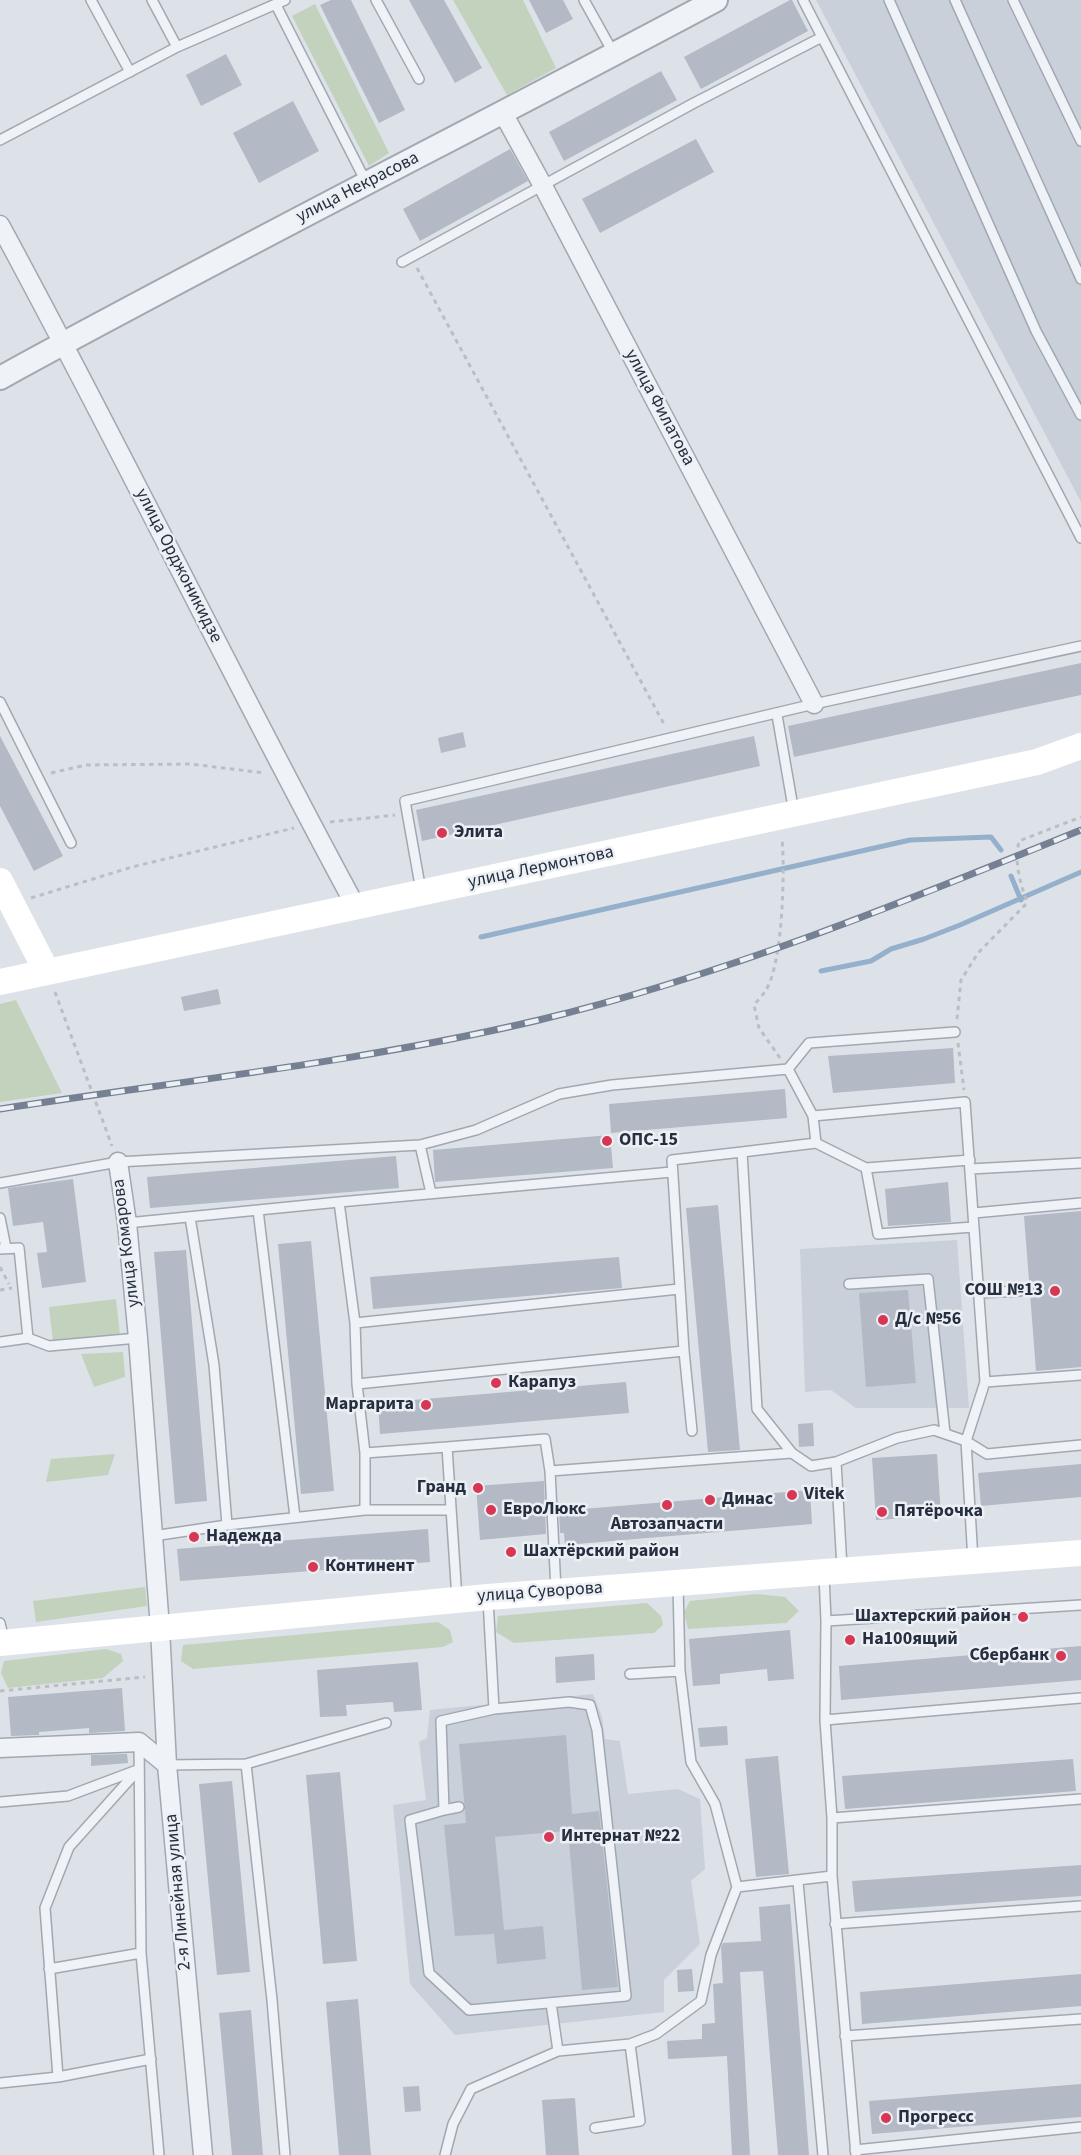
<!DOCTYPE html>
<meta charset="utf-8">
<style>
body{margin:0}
canvas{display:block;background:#dde1e8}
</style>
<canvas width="1081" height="2155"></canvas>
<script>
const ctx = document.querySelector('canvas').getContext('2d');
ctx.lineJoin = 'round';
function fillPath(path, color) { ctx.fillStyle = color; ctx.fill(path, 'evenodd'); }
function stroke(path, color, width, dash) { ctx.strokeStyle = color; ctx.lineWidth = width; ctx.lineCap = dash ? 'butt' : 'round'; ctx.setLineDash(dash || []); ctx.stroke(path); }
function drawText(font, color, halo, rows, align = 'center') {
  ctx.font = font + ' "Source Sans 3",sans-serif'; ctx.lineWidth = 5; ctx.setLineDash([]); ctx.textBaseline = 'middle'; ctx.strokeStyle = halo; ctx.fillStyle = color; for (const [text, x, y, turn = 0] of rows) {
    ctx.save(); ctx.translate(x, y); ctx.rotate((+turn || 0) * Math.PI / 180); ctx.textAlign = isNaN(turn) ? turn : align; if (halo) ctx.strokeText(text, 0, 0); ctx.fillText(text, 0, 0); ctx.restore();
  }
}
fillPath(new Path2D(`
 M816 0H1081V502Z
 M957 1240 969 1408H856L831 1390 805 1392 800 1249Z
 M593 1694 602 1717 605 1739 620 1741 628 1794 678 1789 700 1799 705 1869 691 1881 700 1944 664 1980V2012L455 2035 410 1984 393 1805 426 1800 419 1742 427 1738 430 1710Z`), '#cad0da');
fillPath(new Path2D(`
 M453 0H523L556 68 507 95Z
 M315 4 389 153 369 166 292 16Z
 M16 1000 62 1093 0 1102V1004Z
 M116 1299 120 1335 53 1342 49 1307Z
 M123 1352 125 1377 94 1387 81 1354Z
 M115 1454 108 1475 46 1482 51 1459Z
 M145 1587 147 1606 36 1622 33 1601Z
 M757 1594 785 1597 799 1611 786 1623 688 1629 684 1612 690 1601Z
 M647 1603 661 1616 663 1625 654 1633 514 1643 496 1632 498 1616Z
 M438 1622 450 1630 453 1642 443 1647 193 1669 181 1661 183 1645Z
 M106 1649 121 1654 123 1661 103 1678 8 1688 1 1673 4 1661Z`), '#c3d2bd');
stroke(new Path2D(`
 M1011 876 1021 900
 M481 937 910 840 991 837 1001 850
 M821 971 871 961 891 949 924 939 960 925 1081 872`), '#94b0cb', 5);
fillPath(new Path2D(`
 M331 0H351L405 110 379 123 320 5Z
 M409 0H444L482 68 455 83Z
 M529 0H563L573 19 546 33Z
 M790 0H792L808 31 701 89 684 57Z
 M226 54 242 85 201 106 186 75Z
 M661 71 677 100 564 161 549 132Z
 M293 101 319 151 259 183 233 133Z
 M696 139 714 172 600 233 582 199Z
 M510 149 528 181 420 241 403 209Z
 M1081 663V695L794 757 788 726Z
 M463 732 466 747 441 753 438 738Z
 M0 736 63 856 34 871 0 806Z
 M754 736 760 766 422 841 416 810Z
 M218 989 221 1004 184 1011 181 997Z
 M953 1048 955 1083 833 1093 828 1056Z
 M785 1089 787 1118 611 1133 609 1104Z
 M610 1135 613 1168 435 1182 433 1150Z
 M396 1156 399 1188 150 1208 147 1177Z
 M73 1179 86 1282 42 1288 37 1253 47 1252 43 1222 13 1226 8 1188Z
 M948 1182 951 1222 888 1226 885 1189Z
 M718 1205 740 1450 708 1452 686 1208Z
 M1081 1211V1367L1036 1371 1024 1216Z
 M311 1241 334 1491 301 1494 278 1244Z
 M186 1250 207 1501 175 1504 154 1252Z
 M619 1257 622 1288 373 1309 370 1277Z
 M908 1290 916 1383 866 1387 859 1293Z
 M626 1382 629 1413 380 1434 378 1403Z
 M813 1423 814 1446 799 1447 798 1424Z
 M937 1454 941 1516 876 1520 872 1458Z
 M1081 1464V1497L981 1506 978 1473Z
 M544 1481 546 1534 480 1540 476 1486Z
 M810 1490 812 1524 565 1545 564 1533H560L559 1511Z
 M428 1529 430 1562 180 1581 177 1549Z
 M790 1630 794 1679 768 1681 767 1669 720 1674V1684L693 1686 689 1639Z
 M1081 1646V1680L841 1700 839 1666Z
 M594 1654 595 1680 556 1683 555 1657Z
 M418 1662 422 1710 394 1712 393 1702 346 1705 347 1716 320 1717 317 1670Z
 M122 1688 125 1731 89 1733V1728L39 1732V1735L11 1736 8 1697Z
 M727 1726 728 1745 700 1747 698 1728Z
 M566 1735 572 1814 599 1811 618 1987 582 1990 568 1831 495 1837 504 1930 543 1926 546 1959 497 1964 494 1934 455 1936 444 1825 466 1823 459 1744Z
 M127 1754 128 1763 91 1766V1755Z
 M778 1756 789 1874 756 1877 745 1759Z
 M1073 1759 1076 1791 845 1809 842 1776Z
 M340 1772 357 1961 323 1964 306 1775Z
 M232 1781 250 1972 217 1975 199 1784Z
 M1081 1865V1896L855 1912 852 1881Z
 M790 1904 809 2155H778L763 1971 740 1972 750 2155H732L727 2056 668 2059 667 2041 702 2039V2024L715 2023 713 1984 723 1983 721 1947 723 1943 761 1941 759 1907Z
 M692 1969 694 1991 678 1992 677 1970Z
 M1081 1974V2006L862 2024 860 1992Z
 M358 1999 371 2155H339L326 2002Z
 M251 2010 263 2155H232L219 2013Z
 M1081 2084V2117L872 2134 869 2101Z
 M419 2086 421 2111 405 2112 403 2087Z
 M575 2098 579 2155H546L542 2100Z`), '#b3bac5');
const service = new Path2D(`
 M91 0 130 72
 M152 0 177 47
 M376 0 419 79
 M584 0 614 54
 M889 0 1036 331 1081 415
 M955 0 1081 279
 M1013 0 1081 141
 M276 5 366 182
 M822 37 1081 538
 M0 140 177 47 285 0
 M402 262 694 103 822 37 803 0
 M0 702 71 843
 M777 715 794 813
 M421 891 405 801 814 704 1081 646
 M788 1069 813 1116 816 1143 866 1168 878 1234 973 1227
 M813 1116 965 1102 985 1382 966 1441 973 1561
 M420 1145 431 1193
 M742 1152 816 1143
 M866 1168 970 1160
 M970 1169 1081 1163
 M0 1183 118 1162 420 1145 476 1130 559 1094 612 1085 788 1069 809 1043 955 1032
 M258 1210 295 1517
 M974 1213 1081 1203
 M190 1217 214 1365 227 1525
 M0 1218 6 1248
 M127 1223 339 1202
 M0 1249 19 1248 28 1338
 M849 1284 928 1279 945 1433
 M980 1293 1020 1291
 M355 1323 679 1289
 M0 1342 28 1338 49 1346 138 1338
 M985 1382 1081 1375
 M357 1384 684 1351
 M692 1431 684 1351 672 1160 742 1152 757 1409 792 1453 811 1466 836 1462 842 1568
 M447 1447 545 1439 550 1471 556 1590
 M836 1462 897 1438 934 1430 966 1441 987 1454 1081 1445
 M550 1471 792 1453
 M365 1510H451
 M153 1536 227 1525 365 1510V1453
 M824 1575 826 1621 825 1720 832 1818V1876L856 2155
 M457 1599 447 1447 365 1453 357 1384 355 1323 339 1202 672 1172
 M488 1599 494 1709
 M826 1621 1081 1605
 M0 1623 4 1640
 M630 1674 680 1671
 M569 1702 590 1705 597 1730 626 1996 469 2010 429 1973 410 1820 444 1810 441 1721 494 1709Z
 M825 1720 1081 1698
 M139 1742 141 1953 159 2155
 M246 1764 272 2000 285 2155
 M167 1765 246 1764 386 1723
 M0 1802 68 1796 137 1770
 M444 1810 459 1807
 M832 1818 1081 1799
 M798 1882 823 2155
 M737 1887 832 1876
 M835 1924 1081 1906
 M49 1969 141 1953
 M551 2003 558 2051
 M845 2036 1081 2019
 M58 2077 45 1908 69 1847 139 1769
 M0 2083 58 2077 151 2059
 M595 2128 640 2121 630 2044
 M855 2150 1081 2127
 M445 2155 453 2124 471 2089 558 2051 630 2044 656 2034 701 2001 711 1955 737 1887 715 1804 691 1762 680 1671 678 1584`);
const minor = new Path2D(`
 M503 113 543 186 814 704
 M0 225C122 450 234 682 356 907
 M118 1162 127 1223 138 1338 160 1628 167 1765 203 2155
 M0 1748 139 1742 167 1765`);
const tertiary = new Path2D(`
 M0 378C237 248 478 127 716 0`);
stroke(service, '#a2a8b2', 12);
stroke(minor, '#a2a8b2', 21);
stroke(tertiary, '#a2a8b2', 26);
stroke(new Path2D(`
 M417 268 665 726
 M51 773 86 765 190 764 265 773
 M330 822 395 815
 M31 898 132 867 294 828
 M55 992 112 1146
 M957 1019 961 980 978 953 1027 903C1020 881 1014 864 1019 841L1081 817
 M958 1043 964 1090
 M780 1058 759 1028 754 1005C758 1000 763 995 766 990 783 962 785 871 782 838
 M0 1267 9 1284
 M0 1290 12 1288
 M0 1691 145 1677`), '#babfc6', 3, [4.5, 4.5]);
stroke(service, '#eff2f6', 9);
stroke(minor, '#eff2f6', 18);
stroke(tertiary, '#eff2f6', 22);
stroke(new Path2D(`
 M0 881 47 972
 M0 982 1037 762 1081 746
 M0 1643 488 1597 1081 1553`), '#fff', 26);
const rail = new Path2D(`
 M0 1109C180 1081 362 1062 539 1020 725 975 904 902 1081 830`);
stroke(rail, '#758192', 7);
stroke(rail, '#ecf0f5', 4.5, [14]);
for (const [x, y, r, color] of [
 [442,833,6,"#d73753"],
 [607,1141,6,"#d73753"],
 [1055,1291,6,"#d73753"],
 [883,1320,6,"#d73753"],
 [496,1383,6,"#d73753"],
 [426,1405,6,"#d73753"],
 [478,1488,6,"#d73753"],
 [792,1495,6,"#d73753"],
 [710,1500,6,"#d73753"],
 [667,1505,6,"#d73753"],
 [491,1510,6,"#d73753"],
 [882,1512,6,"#d73753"],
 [194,1537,6,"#d73753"],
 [511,1552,6,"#d73753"],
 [313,1567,6,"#d73753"],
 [1023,1617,6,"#d73753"],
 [850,1640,6,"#d73753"],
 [1061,1656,6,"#d73753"],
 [549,1837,6,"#d73753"],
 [886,2118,6,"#d73753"]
]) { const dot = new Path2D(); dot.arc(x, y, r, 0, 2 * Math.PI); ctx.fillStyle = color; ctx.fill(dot); stroke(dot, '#ecf0f5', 2); }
drawText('18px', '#252f3f', '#ecf0f5', [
 ["улица Некрасова",358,188,-27],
 ["улица Филатова",659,408,62],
 ["улица Орджоникидзе",178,566,63],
 ["улица Лермонтова",541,868,-12],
 ["улица Комарова",127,1243,-97],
 ["улица Суворова",540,1593,-4],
 ["2-я Линейная улица",179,1892,-95]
]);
drawText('bold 18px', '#252f3f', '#ecf0f5', [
 ["Элита",454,833],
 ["ОПС-15",619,1141],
 ["СОШ №13",1043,1291,"right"],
 ["Д/с №56",895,1320],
 ["Карапуз",508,1383],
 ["Маргарита",414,1405,"right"],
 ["Гранд",466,1488,"right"],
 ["Vitek",804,1495],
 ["Динас",722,1500],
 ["ЕвроЛюкс",503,1510],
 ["Пятёрочка",894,1512],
 ["Автозапчасти",667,1525,"center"],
 ["Надежда",206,1537],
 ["Шахтёрский район",523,1552],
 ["Континент",325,1567],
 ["Шахтерский район",1011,1617,"right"],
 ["На100ящий",862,1640],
 ["Сбербанк",1049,1656,"right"],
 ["Интернат №22",561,1837],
 ["Прогресс",898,2118]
], 'left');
</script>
